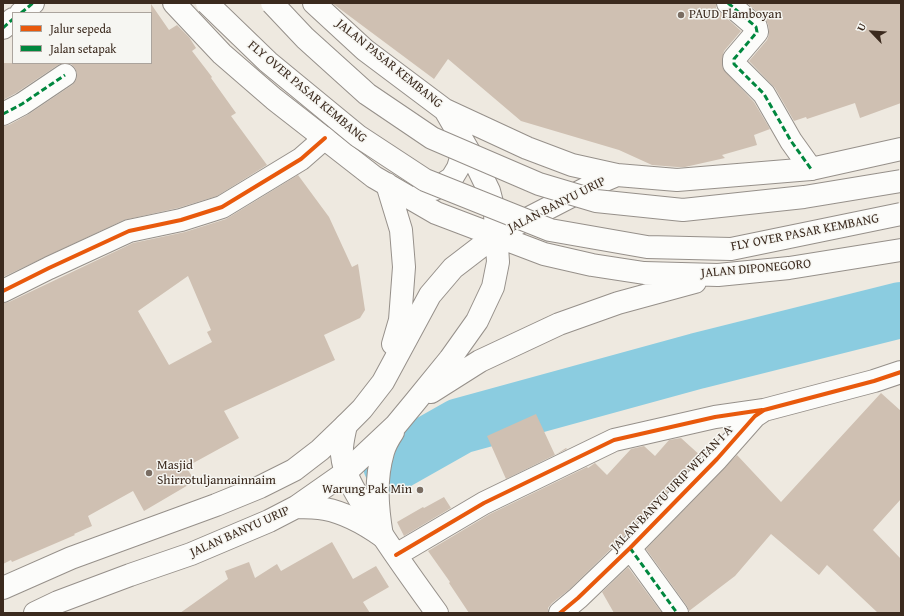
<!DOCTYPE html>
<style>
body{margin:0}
#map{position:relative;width:904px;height:616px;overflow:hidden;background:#eee9e0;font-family:"Gentium Book Plus",serif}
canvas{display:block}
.frame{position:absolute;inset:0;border:4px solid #3b2a1e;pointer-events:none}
.legend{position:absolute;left:12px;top:12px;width:140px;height:52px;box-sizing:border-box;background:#f6f6f2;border:1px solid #aba49d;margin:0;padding:5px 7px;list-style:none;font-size:12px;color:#3b2a1e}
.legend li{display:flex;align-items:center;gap:8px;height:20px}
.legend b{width:20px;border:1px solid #aba49d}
.north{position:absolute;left:852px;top:12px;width:40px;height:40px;-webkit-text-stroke:3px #f6f6f2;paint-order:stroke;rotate:295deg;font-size:11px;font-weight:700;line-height:16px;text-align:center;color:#3b2a1e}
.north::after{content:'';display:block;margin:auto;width:14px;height:18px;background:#3b2a1e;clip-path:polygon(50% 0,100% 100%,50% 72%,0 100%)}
</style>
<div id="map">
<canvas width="904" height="616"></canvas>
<div class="frame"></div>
<ul class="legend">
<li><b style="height:5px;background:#e8590c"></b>Jalur sepeda</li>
<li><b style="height:5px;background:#00873e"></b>Jalan setapak</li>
</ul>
<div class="north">U</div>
</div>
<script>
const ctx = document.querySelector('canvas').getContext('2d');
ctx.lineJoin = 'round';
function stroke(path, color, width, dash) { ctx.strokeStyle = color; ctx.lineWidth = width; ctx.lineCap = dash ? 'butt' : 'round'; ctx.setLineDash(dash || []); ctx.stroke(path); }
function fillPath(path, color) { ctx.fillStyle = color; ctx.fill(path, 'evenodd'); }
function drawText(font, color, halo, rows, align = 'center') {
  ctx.font = font + ' "Gentium Book Plus",serif'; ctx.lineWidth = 3; ctx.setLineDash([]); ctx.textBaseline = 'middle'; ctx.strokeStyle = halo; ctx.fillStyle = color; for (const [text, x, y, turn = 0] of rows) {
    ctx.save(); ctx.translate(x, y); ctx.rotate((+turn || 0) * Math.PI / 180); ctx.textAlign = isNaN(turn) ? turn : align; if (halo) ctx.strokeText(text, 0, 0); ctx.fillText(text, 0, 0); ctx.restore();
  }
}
stroke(new Path2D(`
 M391 465 460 426 697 361 901 310`), '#8bcce0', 56);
fillPath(new Path2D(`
 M332 3H716V8L720 12 741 31 724 51 722 59 723 69 754 102 770 129 754 135 757 145 722 155 725 158 685 167H677L652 165 619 150 521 121 448 59 434 79Z
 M747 3H901V103L860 118 855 103 807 119 806 117 794 121 775 88 749 61 767 40 769 35V30L768 24 764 18Z
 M151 4 169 30 177 25 189 37 196 48 192 51 212 77 211 78 236 113 231 116 267 165 217 196 178 208 124 220 3 277V126L9 125 29 114 72 85 76 80 77 74 75 68 71 64 67 63H151Z
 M3 63H63L58 65 16 93 3 100Z
 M298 175 329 217 352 267 358 264 365 310 360 318 324 335 335 360 224 411 239 438 186 467 195 481 144 511 133 491 88 516 92 526 74 534 75 535 12 562 11 560 3 564V303L9 302 133 243 185 232 226 219ZM188 276 211 330 207 332 212 342 169 365 138 311Z
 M881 393 901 411V499L873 530 901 559V613H878L827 565 819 575 771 534 735 576 689 611 687 606 646 549 737 455 781 502Z
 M536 414 555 455 566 448 567 449 506 479 487 436Z
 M681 438 702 457 621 539 570 589 552 603 548 608V613H469L449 583 450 582 428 551 490 514 587 467 588 468 595 463 607 475 631 449 644 446 655 456 669 440Z
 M444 497 451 508 404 536 397 522 423 507 424 508Z
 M332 542 353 579 376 566 389 587 363 602 370 613H180L228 579 225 571 249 562 255 578 277 564 281 571Z
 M628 567 662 613H614L602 592Z`), '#cfc0b2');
const minor = new Path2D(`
 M728 3 756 27 757 32 734 59V64L764 94 791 141 811 169
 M21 13 33 3
 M3 28 13 19
 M3 114 22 104 65 75
 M3 291 49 268 129 231 181 220 222 207 301 159 325 138
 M346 425C344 435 341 445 342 455 344 476 357 495 368 513 389 547 413 580 437 613
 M630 548 677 613
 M396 555 484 503 614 440 715 417 764 410
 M560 613 578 598 630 548 717 459 755 416 764 410 874 381 901 372`);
const major = new Path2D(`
 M174 3 222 54 274 99 374 177 436 213 544 254 592 265 644 273 718 275 789 268 901 250
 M314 3 365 50 445 110 527 148 572 165 617 175 677 180 811 169 901 149
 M387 184 401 230 404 267 400 320 393 344
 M424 189H435L452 178 458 168 461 158 460 137
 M431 392 480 361 559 324 618 303 695 282
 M296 507C305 507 315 507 325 509 346 513 365 524 382 536
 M382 536C377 506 375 480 383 452 385 445 389 438 393 432
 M3 588 71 558 216 505 260 487 294 470 320 450 346 425 362 409 383 382 430 295 453 268 496 235 589 187 617 175
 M35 613 58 602 130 575 191 554 269 521 296 507 346 472 396 425 415 402 450 359 477 321 493 287 498 262 495 214 489 191 475 162 445 110`);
stroke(minor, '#96908a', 24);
stroke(major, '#96908a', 24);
stroke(minor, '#fcfcfa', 22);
stroke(major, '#fcfcfa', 22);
const highwayBridge = new Path2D(`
 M207 3 268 62 358 136 425 180 550 230 647 247 731 249 901 214
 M272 3 305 38 367 94 432 138 539 184 596 201 683 210 804 197 901 181`);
stroke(highwayBridge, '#96908a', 24, []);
stroke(highwayBridge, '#fcfcfa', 22);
stroke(new Path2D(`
 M728 3 756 27 757 32 734 59V64L764 94 791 141 811 169
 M21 13 33 3
 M3 28 13 19
 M3 114 22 104 65 75
 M630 548 677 613`), '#00873e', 3, [6, 3]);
stroke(new Path2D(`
 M3 291 49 268 129 231 181 220 222 207 301 159 325 138
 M396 555 484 503 614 440 715 417 762 410
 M560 613 578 598 630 548 717 459 755 416 764 410 874 381 901 372`), '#e8590c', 4);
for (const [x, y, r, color] of [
 [681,15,4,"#7a6d62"],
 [149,473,4,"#7a6d62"],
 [420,490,4,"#7a6d62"]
]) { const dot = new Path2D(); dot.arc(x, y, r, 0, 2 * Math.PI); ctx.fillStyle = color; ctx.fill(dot); stroke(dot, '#f6f6f2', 1.5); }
drawText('13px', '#3b2a1e', '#f6f6f2', [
 ["PAUD Flamboyan",689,15],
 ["Masjid",157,466],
 ["Shirrotuljannainnaim",157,481],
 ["Warung Pak Min",412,490,"right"]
], 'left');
drawText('13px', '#3b2a1e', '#f6f6f2', [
 ["JALAN PASAR KEMBANG",389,64,39],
 ["FLY OVER PASAR KEMBANG",307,92,40],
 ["JALAN BANYU URIP",557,205,-27],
 ["FLY OVER PASAR KEMBANG",805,233,-11],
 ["JALAN DIPONEGORO",756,269,-5],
 ["JALAN BANYU URIP WETAN I A",672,489,-46],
 ["JALAN BANYU URIP",240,532,-24]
]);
</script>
